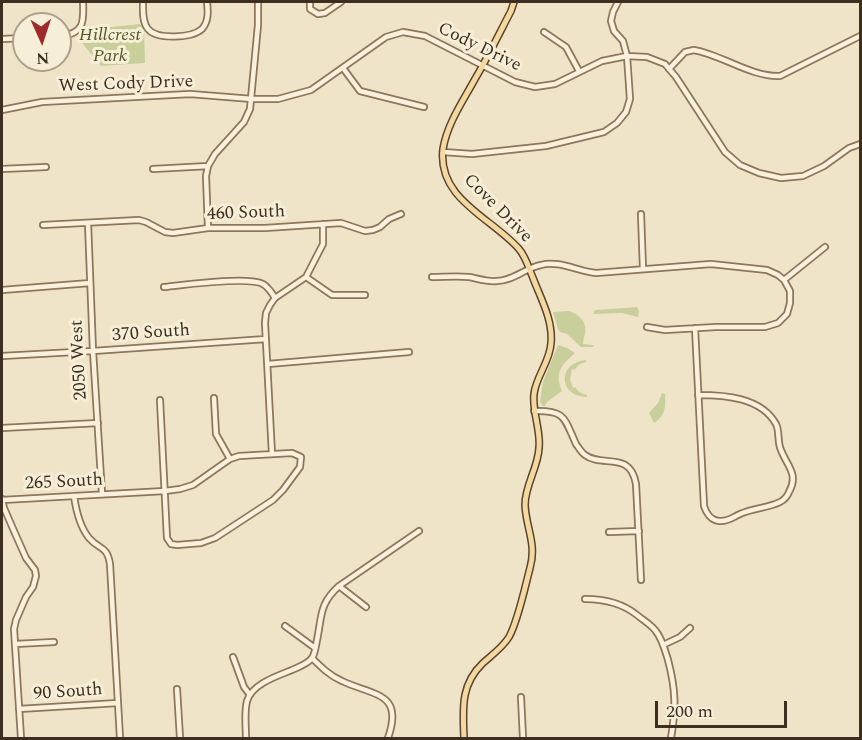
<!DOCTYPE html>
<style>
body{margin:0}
#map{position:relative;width:862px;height:740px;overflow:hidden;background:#f0e4c8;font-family:Spectral,serif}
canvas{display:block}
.frame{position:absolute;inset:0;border:3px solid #3d2e20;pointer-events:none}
.north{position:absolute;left:12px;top:12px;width:60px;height:60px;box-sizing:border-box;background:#f7eed8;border:2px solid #ada18e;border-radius:50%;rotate:177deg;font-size:16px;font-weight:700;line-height:24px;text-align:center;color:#3d2e20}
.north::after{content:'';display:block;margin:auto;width:21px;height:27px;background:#9e2a2b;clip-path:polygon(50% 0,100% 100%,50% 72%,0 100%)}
.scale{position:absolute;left:655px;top:701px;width:132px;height:27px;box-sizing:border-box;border:3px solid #3d2e20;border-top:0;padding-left:8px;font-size:18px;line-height:21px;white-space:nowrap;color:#3d2e20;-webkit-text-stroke:4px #f7eed8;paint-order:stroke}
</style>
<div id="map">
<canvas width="862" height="740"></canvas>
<div class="frame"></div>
<div class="north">N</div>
<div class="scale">200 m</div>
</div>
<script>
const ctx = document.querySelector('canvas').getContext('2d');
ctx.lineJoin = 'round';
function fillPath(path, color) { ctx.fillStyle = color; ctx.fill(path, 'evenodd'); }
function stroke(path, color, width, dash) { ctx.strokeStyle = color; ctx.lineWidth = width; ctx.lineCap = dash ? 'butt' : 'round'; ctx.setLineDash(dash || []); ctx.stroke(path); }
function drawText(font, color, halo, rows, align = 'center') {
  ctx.font = font + ' Spectral,serif'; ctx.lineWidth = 6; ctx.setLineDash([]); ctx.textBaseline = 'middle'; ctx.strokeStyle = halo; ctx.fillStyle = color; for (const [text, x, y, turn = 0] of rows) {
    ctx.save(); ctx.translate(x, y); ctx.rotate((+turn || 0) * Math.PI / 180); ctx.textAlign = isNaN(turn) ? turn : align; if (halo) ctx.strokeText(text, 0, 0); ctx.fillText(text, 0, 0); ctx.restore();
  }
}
fillPath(new Path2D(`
 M140 24 144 31 145 63 101 66 77 37 86 26 112 27Z
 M637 307 639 311 638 317 622 313 594 314V311L596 310Z
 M569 311C579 314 588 323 585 334 584 338 583 341 583 344L594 345 593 347H581L567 334 560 332 558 329 553 312Z
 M558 345 567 348 575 353C562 365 554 372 562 391L547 402 545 406H543L540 402 543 382Z
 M586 360V362L580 364 574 370 572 369 570 379 573 388 575 387 579 392 587 395V397C558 397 557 362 586 360Z
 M662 393 665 394C666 407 665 416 654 423L649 413 658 403Z`), '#c9cf9b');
const minor = new Path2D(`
 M143 2C143 10 142 22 148 29 157 40 192 38 202 29 209 21 208 11 207 2
 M310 2V9L318 14 325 13 341 2
 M544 32 566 47 579 71
 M60 36C84 34 84 22 83 2
 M2 39 24 38
 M343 68 360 91 424 107
 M669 69 685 52 694 50C722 55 751 77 780 76L860 36
 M2 110 42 102 190 94 252 99H278L311 90 386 37 403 32 425 36 515 82 535 87 555 84 602 61 627 56 647 57 665 64 676 77 725 152 740 165 759 173 781 178 803 176 824 166 849 148 860 144
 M443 152 472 154 546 146 604 132 617 123 626 112 630 99 627 56 623 41 614 31 611 21 613 12 618 2
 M2 169 46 167
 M153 169 208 166
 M641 214 643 269
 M88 223 93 351 102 494
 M43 225 139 220 146 222 165 232 173 233 208 228H265L341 223 365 231 373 230 380 227 389 219 401 214
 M208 228 206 176 208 166 215 154 244 122 250 109 258 25V2
 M306 277 332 295H365
 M432 277C444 277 457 276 469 277 479 279 488 282 497 281 513 281 525 268 541 265 558 260 578 271 596 273L711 264 767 270 778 275 784 280 790 291V303L787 314 778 323 765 327H716L665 330 647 327
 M784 280 825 247
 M164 287C183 285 248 276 263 284 268 287 272 293 275 298
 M2 290 90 283
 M695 328 704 506C706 513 711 520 719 521 728 522 733 517 740 514 753 508 768 508 780 502 784 500 787 497 789 492 799 474 787 466 781 450 777 442 780 432 776 424 761 397 724 395 698 395
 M2 356 93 351 266 339
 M268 364 409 352
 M214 398 216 434 230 459
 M534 411C566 410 564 418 576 444 579 448 581 452 585 455 602 468 630 450 636 484L641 580
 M2 428 98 423
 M272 454 265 323 266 313 270 305 275 298 306 277 323 244V224
 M74 496C76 510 80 527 89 538 99 550 107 545 110 564L120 738
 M2 499 4 508 14 531 26 558 35 570 36 576 33 587 26 597 16 620 14 629 21 738
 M2 500 165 491 180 489 193 485 230 459 239 456 292 453 301 457 300 467 283 490 273 500 215 538 201 543 177 545 171 544 167 538 160 400
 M609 532 639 531
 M339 586 366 607
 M585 599C605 599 622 603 637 615 643 620 650 624 655 630 662 638 665 650 668 660 676 690 676 708 671 738
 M285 626 315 648
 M15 644 54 642
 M663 645 680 637 690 628
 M233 657 244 687 250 695
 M312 658C321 667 330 676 342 681 374 696 404 692 388 738
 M177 689 180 738
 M521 697 523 738
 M19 709 118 703
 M246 738C246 727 244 713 247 701 252 684 277 676 292 670 298 667 308 664 312 658 315 654 316 645 317 640 322 616 319 604 339 586L419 531`);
const major = new Path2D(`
 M464 738C463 709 460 685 483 663 492 655 503 647 509 637 518 621 525 587 530 568 537 544 526 528 525 505 525 485 538 468 539 448 541 430 532 412 534 394 536 376 550 362 551 343 553 320 541 299 533 278 529 269 526 257 519 249 492 218 437 199 443 149 447 124 463 101 475 79 488 57 499 34 511 11L514 2`);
stroke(minor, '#8d765c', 8);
stroke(major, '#5b4430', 8);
stroke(minor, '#faf1dc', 4.5);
stroke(major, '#f3d9a0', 5);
drawText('italic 18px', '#4d5a26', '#f7eed8', [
 ["Hillcrest",110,36],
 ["Park",110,57]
]);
drawText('18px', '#3d2e20', '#f7eed8', [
 ["Cody Drive",479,48,26],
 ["West Cody Drive",126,85,-2],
 ["Cove Drive",497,209,45],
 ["460 South",246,214,-2],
 ["370 South",151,334,-4],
 ["2050 West",80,360,-93],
 ["265 South",64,483,-3],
 ["90 South",68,693,-4]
]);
</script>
